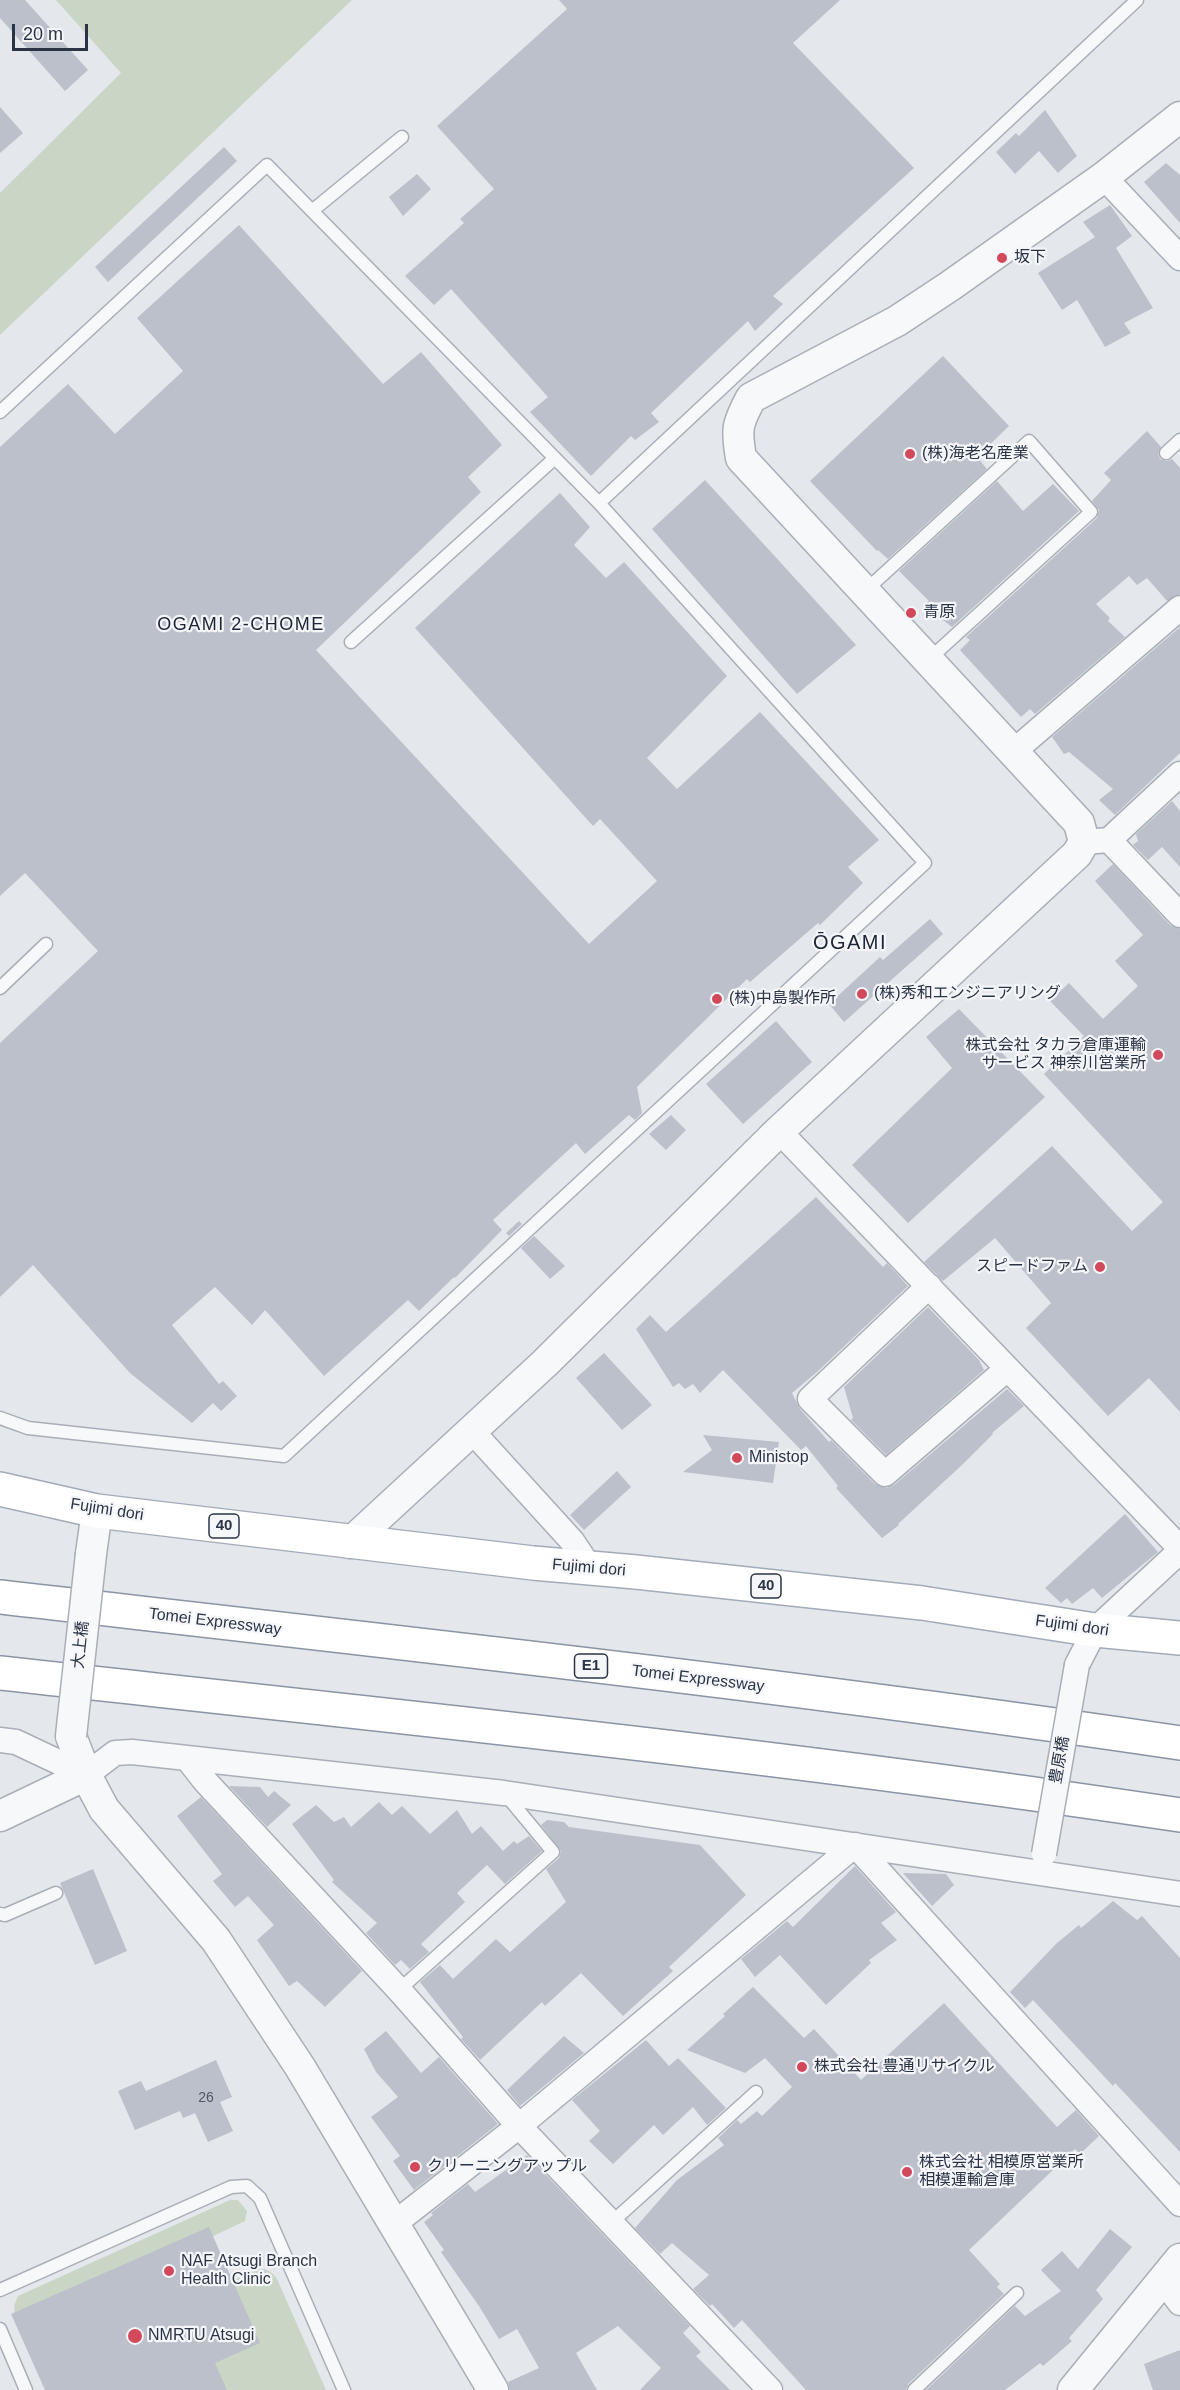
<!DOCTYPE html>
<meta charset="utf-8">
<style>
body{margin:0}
#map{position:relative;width:1180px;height:2390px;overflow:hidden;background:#e4e7ec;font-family:Arial,sans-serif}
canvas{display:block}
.scale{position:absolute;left:12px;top:24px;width:76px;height:27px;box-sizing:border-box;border:3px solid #2b3445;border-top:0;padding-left:8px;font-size:18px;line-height:21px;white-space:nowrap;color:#2b3445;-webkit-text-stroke:4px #f4f6f9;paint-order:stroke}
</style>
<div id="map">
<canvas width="1180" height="2390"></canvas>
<div class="scale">20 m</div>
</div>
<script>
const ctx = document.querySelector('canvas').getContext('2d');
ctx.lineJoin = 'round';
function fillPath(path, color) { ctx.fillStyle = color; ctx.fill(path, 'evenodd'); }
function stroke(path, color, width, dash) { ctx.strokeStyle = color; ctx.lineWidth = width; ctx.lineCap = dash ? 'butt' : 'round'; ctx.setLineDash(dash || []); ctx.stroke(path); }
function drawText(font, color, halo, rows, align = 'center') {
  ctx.font = font + ' Arial,"Noto Sans JP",sans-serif'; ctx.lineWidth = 4.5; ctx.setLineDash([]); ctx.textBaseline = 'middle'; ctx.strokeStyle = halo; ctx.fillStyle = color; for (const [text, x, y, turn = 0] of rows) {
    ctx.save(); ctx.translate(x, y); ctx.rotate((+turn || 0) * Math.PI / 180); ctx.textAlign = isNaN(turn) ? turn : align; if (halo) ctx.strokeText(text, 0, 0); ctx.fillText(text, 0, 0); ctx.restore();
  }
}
fillPath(new Path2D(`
 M56 0H352L0 335V193L121 73Z
 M230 2200H238L247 2211 245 2221 205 2240 224 2284 259 2269C268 2269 272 2272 277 2279L326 2390H47L15 2316 14 2306 18 2296Z`), '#c9d6c5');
fillPath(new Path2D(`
 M0 0H25L88 70 65 91 0 18Z
 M559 0H840L793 43 914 168 773 296 783 304 755 331 748 321 651 413 659 422 635 440 631 436 591 476 530 412 548 397 451 289 434 305 405 276 464 223 460 219 494 189 437 126 567 9Z
 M0 107 23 133 0 153Z
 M1045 110 1077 156 1058 173 1039 151 1015 174 996 152 1016 133 1019 136Z
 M224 147 237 161 108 282 95 267Z
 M1166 163 1180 175V223L1144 182Z
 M417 174 431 189 403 216 389 197Z
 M1110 205 1132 236 1116 248 1153 308 1124 323 1131 333 1105 347 1077 300 1062 310 1038 273 1095 237 1083 222Z
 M239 225 383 384 421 352 502 445 468 477 481 492 316 650 589 944 657 881 600 819 593 826 415 628 560 493 590 527 574 545 606 578 624 562 727 676 647 758 677 789 760 712 879 840 848 867 863 883 820 925 818 923 750 982 747 979 637 1087 642 1113 635 1120 629 1115 585 1154 576 1143 493 1220 502 1230 455 1278 454 1277 419 1311 408 1300 324 1376 265 1310 252 1325 215 1287 172 1325 219 1384 223 1381 237 1396 221 1411 213 1403 192 1423 130 1373 33 1265 0 1297V1043L98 951 25 873 0 896V447L68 384 115 434 183 371 137 318Z
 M943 356 1009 426 977 457 987 469 888 559 878 550 877 551 810 481Z
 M1147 431 1161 447 1158 454 1160 459 1167 461 1172 459 1180 468V594L1167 601 1147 578 1137 585 1129 576 1096 604 1110 618 1108 621 1125 637 1035 714 1030 709 1021 717 960 650 970 640 966 637 1097 518 1099 510 1092 501 1111 480 1104 473Z
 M705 480 856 645 797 694 652 529Z
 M997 481 1023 511 1053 484 1079 511 952 627 923 605 929 601 899 571Z
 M1180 627V753L1115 815 1099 800 1113 789 1069 752 1064 754 1052 737Z
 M1172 801 1180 811V867L1162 847 1148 860 1133 845 1138 841 1136 834Z
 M1113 864 1170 925 1180 929V1412L1149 1378 1108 1416 1026 1328 1051 1303 995 1238 943 1281 924 1262 1052 1146 1132 1231 1163 1202 1044 1074 1084 1036 1050 1001 1069 983 1103 1019 1138 986 1115 961 1143 935 1095 881Z
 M930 919 943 934 844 1022 829 1004 880 957 883 960Z
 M959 1009 1045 1097 908 1223 852 1165 952 1068 926 1037Z
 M776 1021 812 1062 743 1124 706 1084Z
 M671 1115 686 1130 666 1150 649 1134Z
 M816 1197 883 1267 887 1263 908 1286 817 1372 792 1393 800 1409 829 1442 831 1440 875 1484 887 1488 894 1485 1007 1389 1024 1406 992 1433 993 1434 963 1464 898 1524 899 1525 882 1538 836 1488 838 1486 806 1446 801 1450 723 1370 700 1393 693 1384 685 1389 679 1383 673 1387 636 1329 650 1315 666 1332Z
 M519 1221 522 1224 509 1236 506 1233Z
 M534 1236 565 1266 550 1279 521 1248Z
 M928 1307 979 1360 984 1370 886 1455 851 1420 853 1418 844 1387Z
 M604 1353 652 1405 622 1430 576 1378Z
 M703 1435 779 1442 773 1483 683 1472 712 1450Z
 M617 1471 631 1487 584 1530 570 1515Z
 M1125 1514 1158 1552 1102 1598 1093 1588 1072 1604 1067 1598 1061 1603 1045 1588Z
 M229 1786 260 1787 268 1797 274 1791 291 1805 267 1827Z
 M201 1797 362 1971 325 2007 297 1981 289 1986 257 1940 274 1925 248 1896 235 1907 213 1881 222 1874 177 1816Z
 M379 1802 392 1815 402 1806 430 1834 457 1810 472 1834 481 1826 503 1851 514 1841 517 1844 529 1836 542 1851 505 1884 487 1865 457 1893 465 1902 421 1944 429 1952 410 1969 401 1960 395 1965 366 1933 377 1923 332 1882 334 1880 292 1824 316 1805 334 1822 344 1817 351 1827Z
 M547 1820 564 1822 569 1827 700 1845 746 1895 669 1967 673 1971 623 2016 581 1973 545 2006 542 2002 480 2060 461 2039 463 2037 420 1982 440 1965 453 1979 496 1939 510 1952 566 1902 546 1869 559 1858 561 1851 541 1825Z
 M855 1866 896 1912 881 1923 897 1940 869 1960 871 1963 826 2005 780 1955 755 1977 741 1959 787 1921 793 1927Z
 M93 1869 127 1951 95 1965 60 1883Z
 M903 1873 946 1874 954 1885 932 1906Z
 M1113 1901 1137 1920 1142 1916 1180 1958V2152L1115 2083 1113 2086 1033 2000 1025 2008 1010 1992 1057 1943 1079 1925 1081 1928Z
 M753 1987 804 2038 814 2029 861 2080 944 2003 1057 2127 1076 2110 1099 2136 1080 2154 1075 2149 969 2250 1000 2284 997 2287 1004 2294 908 2384 906 2390H806L742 2320 734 2328 712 2304 710 2306 693 2289 709 2275 672 2243 660 2254 635 2228 677 2180 724 2145 718 2138 737 2120 741 2124 757 2111 762 2116 792 2087 765 2058 745 2073 687 2050 725 2016 723 2014Z
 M386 2031 421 2073 439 2057 498 2124 414 2190 393 2161 400 2156 371 2117 398 2097 376 2072 364 2049Z
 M564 2036 584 2053 520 2106 507 2090Z
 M646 2040 669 2066 678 2058 726 2108 707 2125 693 2107 663 2135 654 2125 613 2164 589 2141 600 2131 572 2100Z
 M216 2060 232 2097 220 2102 233 2131 208 2142 195 2113 183 2118 180 2111 135 2130 118 2091 141 2081 146 2091Z
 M527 2155 690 2326 683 2333 701 2352 696 2356 730 2390H640L661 2368 618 2326 576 2353 597 2390H510L508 2382 539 2368 517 2329 499 2339 479 2306 441 2252 444 2250 424 2222 433 2215 431 2213 468 2184 475 2192Z
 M209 2227 260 2343 215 2363 227 2390H45L11 2314Z
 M1110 2229 1132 2247 1096 2290 1103 2299 1069 2338 1072 2341 1043 2366 1040 2363 1005 2390H926L1015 2306 1025 2316 1061 2291 1041 2270 1062 2251 1078 2269Z
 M1180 2350V2390H1153L1144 2364Z`), '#bbc0ca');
const service = new Path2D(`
 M312 211 402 137
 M0 412 267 165 599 503 1137 0
 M1166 453 1180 440
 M865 591 1029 441 1091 512 927 661
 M351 642 555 458
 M0 988 46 944
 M0 1418 28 1428 284 1456 925 863 599 503
 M0 1914 5 1915 56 1893
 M399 1990 553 1852 505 1794
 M611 2223 756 2092
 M0 2290 231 2187 247 2186 260 2198 344 2390
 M0 2329 26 2390
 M914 2390 1017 2293`);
const minor = new Path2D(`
 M1104 177 1180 258
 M1013 752 1180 608
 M1109 840 1180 915
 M1084 842 1109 840 1180 774
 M779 1131 1180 1548
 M929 1286 810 1399 885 1474 1007 1369
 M471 1430 572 1541 590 1568
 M1077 1665 1095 1630 1180 1551
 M0 1740 16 1742 86 1775 115 1753 132 1752 187 1758 504 1793 1180 1894
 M187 1758 205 1781 399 1990 519 2126 770 2390
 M855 1845 1180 2204
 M395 2223 519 2126 855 1845
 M1163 2280 1180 2303`);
const tertiary = new Path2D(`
 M350 1543 545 1363 779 1131 1077 854 1084 842 1079 823 741 458C736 429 737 424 751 398L897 321 950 286 1104 177 1180 117
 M91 1554 97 1511
 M71 1736 86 1775 104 1809 216 1940 300 2067 493 2390
 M0 1816 86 1775
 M1073 2390 1180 2259`);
const primary = new Path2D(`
 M0 1489 97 1511 533 1563 636 1572 922 1603 1095 1630 1180 1638`);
const motorway = new Path2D(`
 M0 1597C394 1642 788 1685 1180 1743
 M0 1673C394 1716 788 1756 1180 1815`);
stroke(service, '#a9aeb7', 15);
stroke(minor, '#a9aeb7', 27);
stroke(tertiary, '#a9aeb7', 33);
stroke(primary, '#a3abb8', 36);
stroke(motorway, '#8b94a3', 36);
stroke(service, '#f7f8fa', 12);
stroke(minor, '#f7f8fa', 24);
stroke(tertiary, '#f7f8fa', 30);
stroke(primary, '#fff', 33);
stroke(motorway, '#fff', 33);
const minorBridge = new Path2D(`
 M1044 1854 1077 1665`);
const tertiaryBridge = new Path2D(`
 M71 1736 91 1554`);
stroke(minorBridge, '#a9aeb7', 27, []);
stroke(tertiaryBridge, '#a9aeb7', 33, []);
stroke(minorBridge, '#f7f8fa', 24);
stroke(tertiaryBridge, '#f7f8fa', 30);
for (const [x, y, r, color] of [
 [1002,258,6,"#d1495b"],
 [910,454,6,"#d1495b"],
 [911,613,6,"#d1495b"],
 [862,994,6,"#d1495b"],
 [717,999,6,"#d1495b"],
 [1158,1055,6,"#d1495b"],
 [1100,1267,6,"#d1495b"],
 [737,1458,6,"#d1495b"],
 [802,2067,6,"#d1495b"],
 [415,2167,6,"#d1495b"],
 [907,2172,6,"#d1495b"],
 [169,2271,6,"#d1495b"],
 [135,2336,8,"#d1495b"]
]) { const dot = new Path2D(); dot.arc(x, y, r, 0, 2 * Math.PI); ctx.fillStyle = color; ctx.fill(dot); stroke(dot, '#f4f6f9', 2); }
drawText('14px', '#4f5766', null, [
 ["26",206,2098]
]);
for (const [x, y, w] of [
 [224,1526,30],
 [766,1586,30],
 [591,1666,33]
]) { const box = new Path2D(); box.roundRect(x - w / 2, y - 12, w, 24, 4.5); ctx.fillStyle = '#f4f6f9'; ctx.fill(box); stroke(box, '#2b3445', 1.5); }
drawText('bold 15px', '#2b3445', null, [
 ["40",224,1526],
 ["40",766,1586],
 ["E1",591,1666]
]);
drawText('16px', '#2b3445', '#f4f6f9', [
 ["坂下",1014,258],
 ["(株)海老名産業",922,454],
 ["青原",923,613],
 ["(株)秀和エンジニアリング",874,994],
 ["(株)中島製作所",729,999],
 ["株式会社 タカラ倉庫運輸",1146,1046,"right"],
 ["サービス 神奈川営業所",1146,1064,"right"],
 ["スピードファム",1088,1267,"right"],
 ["Ministop",749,1458],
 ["株式会社 豊通リサイクル",814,2067],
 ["株式会社 相模原営業所",919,2163],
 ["相模運輸倉庫",919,2181],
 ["クリーニングアップル",427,2167],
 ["NAF Atsugi Branch",181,2262],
 ["Health Clinic",181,2280],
 ["NMRTU Atsugi",148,2336]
], 'left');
drawText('16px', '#2b3445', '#f4f6f9', [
 ["Fujimi dori",107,1510,9],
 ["Fujimi dori",589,1568,5],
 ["Tomei Expressway",215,1622,7],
 ["Fujimi dori",1072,1626,8],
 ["大上橋",81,1645,-84],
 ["Tomei Expressway",698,1679,7],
 ["豊原橋",1060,1760,-80]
]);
ctx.letterSpacing = '1.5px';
drawText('18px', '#1d2536', '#f4f6f9', [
 ["OGAMI 2-CHOME",241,625]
]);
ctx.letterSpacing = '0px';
ctx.letterSpacing = '1.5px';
drawText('20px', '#1d2536', '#f4f6f9', [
 ["ŌGAMI",850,943]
]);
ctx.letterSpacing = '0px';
</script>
